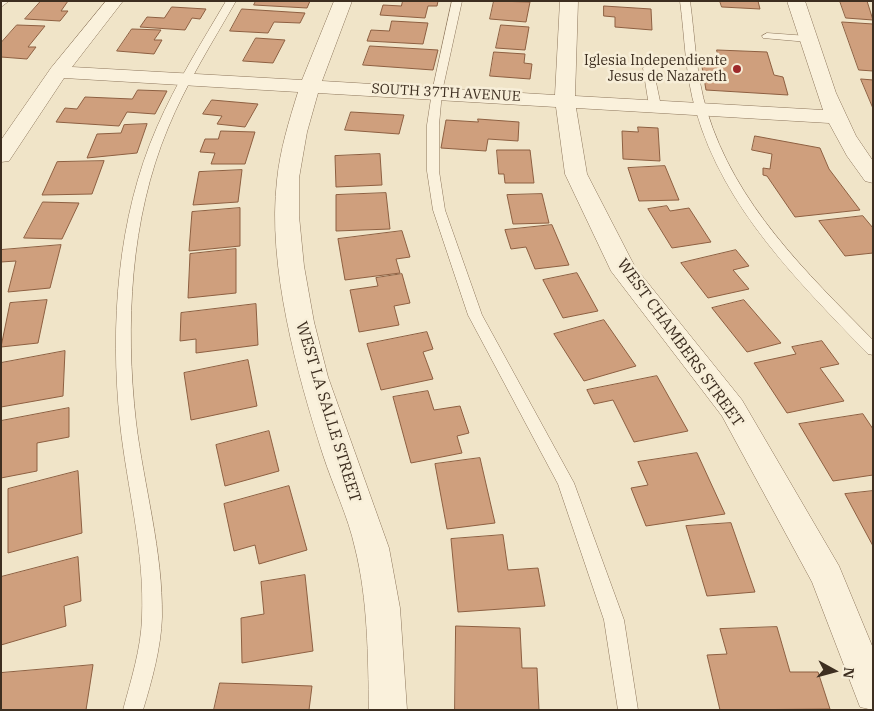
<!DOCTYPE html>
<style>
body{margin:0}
#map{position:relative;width:874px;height:711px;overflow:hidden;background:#f0e4c8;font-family:"IBM Plex Serif",serif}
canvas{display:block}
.frame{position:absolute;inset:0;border:2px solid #3d2e20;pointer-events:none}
.north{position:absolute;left:809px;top:646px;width:50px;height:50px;-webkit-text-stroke:4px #f7eed8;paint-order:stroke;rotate:97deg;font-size:14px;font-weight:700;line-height:20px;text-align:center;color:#3d2e20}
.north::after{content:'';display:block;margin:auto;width:18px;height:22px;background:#3d2e20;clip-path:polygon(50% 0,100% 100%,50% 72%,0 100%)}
</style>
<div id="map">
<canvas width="874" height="711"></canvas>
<div class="frame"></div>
<div class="north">N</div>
</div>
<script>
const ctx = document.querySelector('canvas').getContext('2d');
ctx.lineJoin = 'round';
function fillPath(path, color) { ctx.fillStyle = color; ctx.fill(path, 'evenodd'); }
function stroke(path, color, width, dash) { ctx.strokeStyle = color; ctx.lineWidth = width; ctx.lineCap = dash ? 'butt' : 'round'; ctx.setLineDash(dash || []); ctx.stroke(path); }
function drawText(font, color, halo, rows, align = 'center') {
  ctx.font = font + ' "IBM Plex Serif",serif'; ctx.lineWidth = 5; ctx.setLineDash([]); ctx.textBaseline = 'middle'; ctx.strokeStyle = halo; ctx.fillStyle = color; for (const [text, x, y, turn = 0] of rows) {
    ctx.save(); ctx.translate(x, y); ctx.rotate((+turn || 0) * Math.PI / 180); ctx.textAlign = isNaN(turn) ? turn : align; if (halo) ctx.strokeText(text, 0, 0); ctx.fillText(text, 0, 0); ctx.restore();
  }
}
const building = new Path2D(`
 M41 1H68L61 11H68L60 21 25 19Z
 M256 1H310L307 8 254 5Z
 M403 1H438L437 6H428L425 18 380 15 383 5 401 6Z
 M494 1 530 2 526 22 490 19Z
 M720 1H758L760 9 722 7Z
 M840 1H867L873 20 846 18Z
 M604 6 651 9 652 30 615 27V17L604 16Z
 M172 7 206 9 200 19 192 18 185 30 140 27 147 17 164 18Z
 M242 9 305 13 300 23 274 22 268 33 230 31Z
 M392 21 428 23 423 44 367 41 371 30 389 31Z
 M842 22 873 24V71L859 70Z
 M17 25 45 26 28 47H36L27 59 1 57V43Z
 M501 25 529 27 525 50 496 48Z
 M132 29 161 30 154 40H162L154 54 117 51Z
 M256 38 285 40 273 63 243 61Z
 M370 46 438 50 433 70 363 65Z
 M717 50 767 52 774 75 783 77 788 95 706 90 701 61 719 62Z
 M494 52 525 54 524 63 532 64 530 79 490 76Z
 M861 79 873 80V108Z
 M138 90 167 91 155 114 127 112 119 126 56 122 65 108 77 109 85 97 132 99Z
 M212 100 258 104 245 127 217 124 222 116 203 114Z
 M351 112 404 115 399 134 345 130Z
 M478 119 519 122 518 141 488 139 486 151 441 148 446 120 478 122Z
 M147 124 137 153 87 158 97 134 121 133 124 125Z
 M638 127 658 128 660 161 623 159 622 131 638 132Z
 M221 131 255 132 245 164H211L215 153 200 152 205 139H218Z
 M755 136 820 148 829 169 860 210 795 217 767 176 763 175V168L770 169 772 154 752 150Z
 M497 150H530L534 183H505L504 174H499Z
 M380 154 382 185 336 187 335 156Z
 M104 161 92 194 42 195 57 162Z
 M665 166 679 200 639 201 628 168Z
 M242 170 238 202 193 205 199 172Z
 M386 193 390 229 336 231V195Z
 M542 194 549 223 513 224 507 195Z
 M43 202 79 203 62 239 24 238Z
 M667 206 670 211 689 208 711 242 672 248 648 209Z
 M240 208V246L189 251 192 212Z
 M863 216 873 228V253L845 256 819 221Z
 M552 225 569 265 535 269 526 247 511 249 505 230Z
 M402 231 410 257 396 259 400 273 345 280 338 239Z
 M61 245 50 288 8 292 16 261 1 262V250Z
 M236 249V293L188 298 190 254Z
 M736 250 749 266 733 270 749 289 708 298 681 263Z
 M577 273 598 311 563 318 543 280Z
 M402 274 410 303 394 306 399 325 359 332 350 290 378 286 376 278Z
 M47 300 38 343 1 347 10 303Z
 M744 300 781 343 747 352 712 308Z
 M256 304 258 345 196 353V339L180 341 181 313Z
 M604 320 636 366 584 381 554 334Z
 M427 332 433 349 423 352 433 379 381 390 367 344Z
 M822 341 839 364 820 368 844 401 787 413 754 363 796 354 792 347Z
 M65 351 63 396 1 407V363Z
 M248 360 257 406 191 420 184 373Z
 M657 376 688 431 634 442 613 400 594 404 587 390Z
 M428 391 434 410 460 406 469 433 457 436 462 453 411 463 393 397Z
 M69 408V437L37 443V471L1 478V421Z
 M863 414 873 429V475L833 481 799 424Z
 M269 431 279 471 225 486 216 445Z
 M697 453 725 514 646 526 631 488 648 485 638 462Z
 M480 458 495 523 447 529 435 464Z
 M78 471 82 533 8 553V489Z
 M289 486 307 550 259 564 255 545 234 551 224 504Z
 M873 491V546L845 494Z
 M731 523 755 592 707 596 686 526Z
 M503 535 508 570 538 568 545 606 458 612 451 539Z
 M78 557 81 601 64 606 66 626 1 645V577Z
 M305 575 313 651 242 663 241 618 264 614 261 582Z
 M456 626 520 628 522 668H537L539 710H455Z
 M777 627 790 672H818L830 709 720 710 707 655 727 654 720 629Z
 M93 665 86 710H1V673Z
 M220 683 312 686 309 710H214Z`);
fillPath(building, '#cf9f7d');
stroke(building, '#8d5f41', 1);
const service = new Path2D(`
 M1 1H9L1 7Z
 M226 1H236C212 43 186 84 168 128 130 219 125 325 136 422 144 487 163 551 162 617 161 648 152 680 143 710H123C131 680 141 649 142 618 145 552 127 488 120 423 110 325 117 218 157 127 176 83 202 42 226 1Z
 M452 1H462L442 92 439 125V171L445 210 482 315 574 483 624 620 638 710H618L604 620 558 484 468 315 433 210 427 171V125L432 92Z
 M680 1H690C695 37 696 76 707 111 735 204 806 272 873 340V355L868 354C799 282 724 209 696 111 685 76 685 37 680 1Z
 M767 33 808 36 813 39 808 42 763 38 762 36Z
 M648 65 653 68 661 106 655 109 649 106 643 68Z`);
const minor = new Path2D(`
 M106 1H123L72 67 302 80 334 1H352L322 81 555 95 560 1H578L575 96 823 110 787 1H805L836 93 856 136 873 161V183L865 181 847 156 829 123 576 108 587 174 635 267 742 400 839 566 873 648V710L860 707 812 582 722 416 611 271 565 174 556 107 318 93 307 132 299 178V216L304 266 314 322 328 377 389 548 400 608 407 710H369C368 656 368 600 355 548 348 516 333 486 323 455 297 373 267 266 277 180 280 150 289 121 298 92L64 78 9 161 1 162V140L51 68Z`);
stroke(service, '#8d765c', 1);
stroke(minor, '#8d765c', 1);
fillPath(service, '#faf1dc');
fillPath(minor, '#faf1dc');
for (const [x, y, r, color] of [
 [737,69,5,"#9e2a2b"]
]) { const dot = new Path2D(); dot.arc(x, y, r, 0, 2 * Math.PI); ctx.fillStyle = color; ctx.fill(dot); stroke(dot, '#f7eed8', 2); }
drawText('14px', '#3d2e20', '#f7eed8', [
 ["Iglesia Independiente",727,61],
 ["Jesus de Nazareth",727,77]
], 'right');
drawText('14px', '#3d2e20', '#f7eed8', [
 ["SOUTH 37TH AVENUE",446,93,3]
]);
drawText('16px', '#3d2e20', '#f7eed8', [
 ["WEST CHAMBERS STREET",680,343,54],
 ["WEST LA SALLE STREET",328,412,73]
]);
</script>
